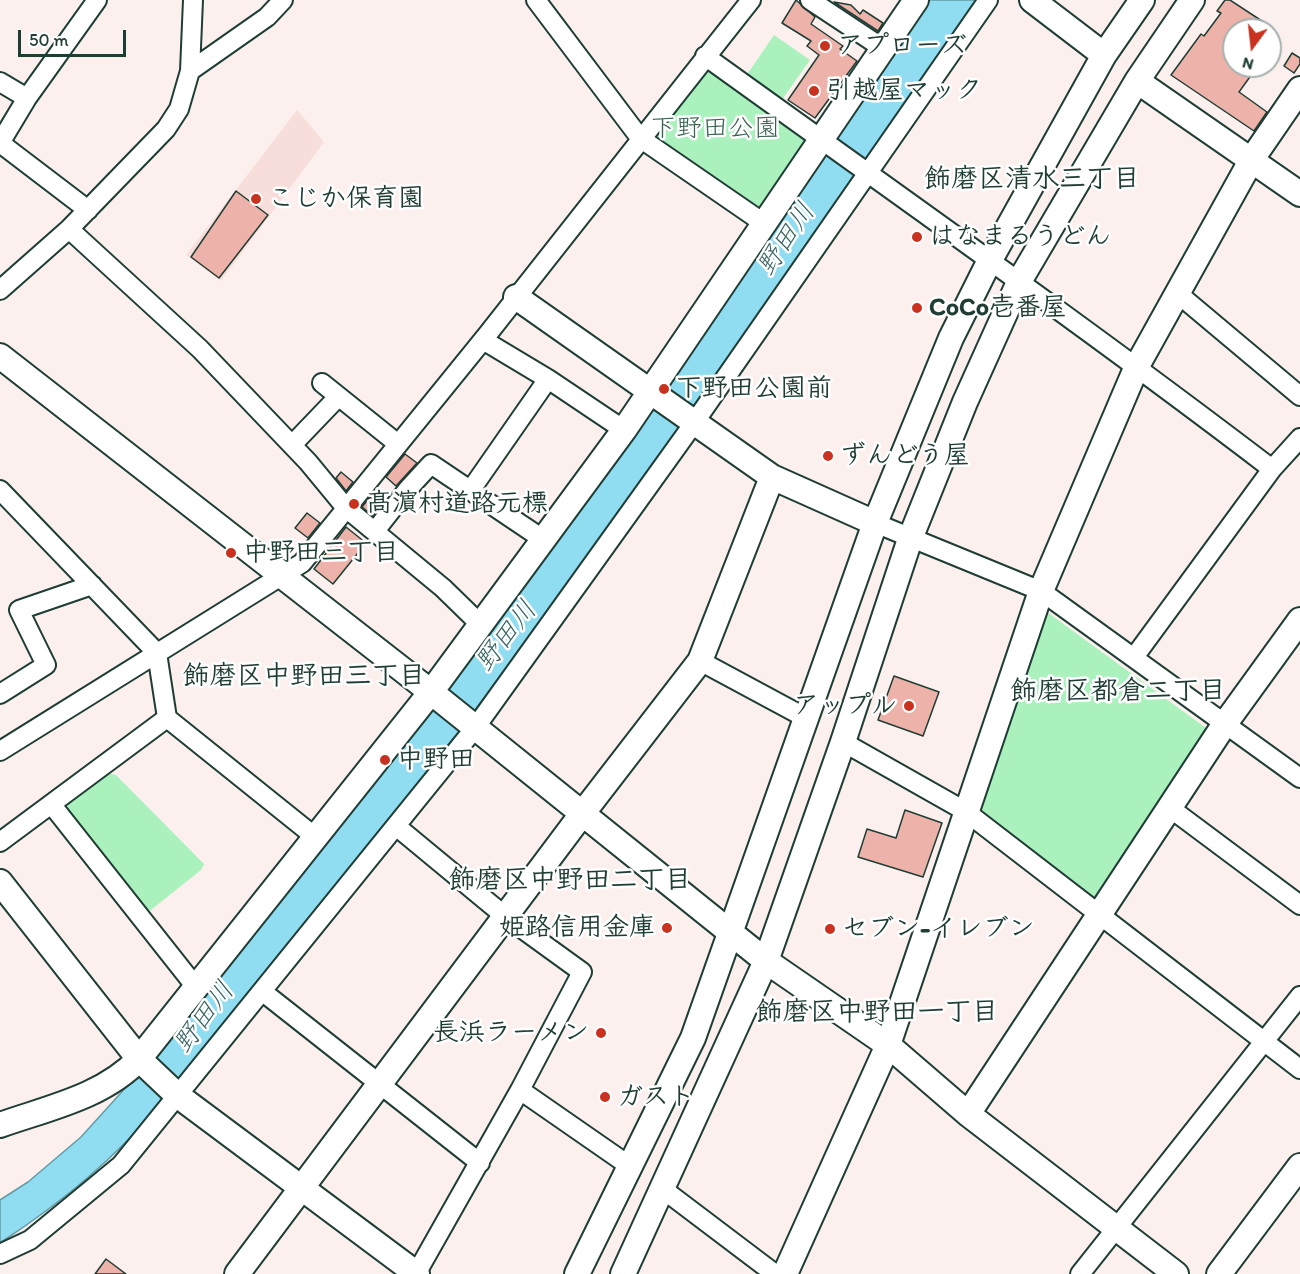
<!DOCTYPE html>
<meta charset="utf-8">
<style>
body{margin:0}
#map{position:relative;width:1300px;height:1274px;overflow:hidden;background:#fbf0ee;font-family:Itim,sans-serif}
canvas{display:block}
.north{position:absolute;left:1222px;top:18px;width:60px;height:60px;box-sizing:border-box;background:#fff;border:2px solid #a5b1ae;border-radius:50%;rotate:195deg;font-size:16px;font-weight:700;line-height:24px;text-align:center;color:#1f3d34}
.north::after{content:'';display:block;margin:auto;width:21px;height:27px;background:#c8321e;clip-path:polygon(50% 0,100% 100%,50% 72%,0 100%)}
.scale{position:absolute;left:18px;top:30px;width:108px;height:27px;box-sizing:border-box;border:3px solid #1f3d34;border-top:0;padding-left:8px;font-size:18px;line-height:21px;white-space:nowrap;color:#1f3d34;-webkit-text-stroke:4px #fff;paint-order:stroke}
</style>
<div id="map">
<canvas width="1300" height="1274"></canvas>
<div class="north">N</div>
<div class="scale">50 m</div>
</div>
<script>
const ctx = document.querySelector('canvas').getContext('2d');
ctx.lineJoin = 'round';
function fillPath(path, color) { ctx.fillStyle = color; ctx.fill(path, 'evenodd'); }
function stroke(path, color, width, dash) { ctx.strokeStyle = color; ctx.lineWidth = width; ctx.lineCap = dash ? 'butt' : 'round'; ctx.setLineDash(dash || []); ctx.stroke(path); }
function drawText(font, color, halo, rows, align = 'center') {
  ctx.font = font + ' Itim,"Klee One",sans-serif'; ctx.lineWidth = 5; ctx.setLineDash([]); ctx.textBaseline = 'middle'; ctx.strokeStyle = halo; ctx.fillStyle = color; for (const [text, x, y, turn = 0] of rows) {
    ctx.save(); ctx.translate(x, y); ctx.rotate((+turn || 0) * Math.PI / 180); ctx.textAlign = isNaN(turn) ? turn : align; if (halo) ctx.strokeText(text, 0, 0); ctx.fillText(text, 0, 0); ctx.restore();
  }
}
fillPath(new Path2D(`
 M297 110 324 142 221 281 186 255Z`), '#f7deda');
fillPath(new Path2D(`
 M774 35 810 60 779 104 744 79Z
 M708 71 806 139 807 149 760 212 656 141 653 134 699 74Z
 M1047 612 1206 728 1207 733 1097 899 1088 900 980 814 978 805 1042 615Z
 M107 773 116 775 204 864 201 870 147 913 66 813 68 803Z`), '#aaf1be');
const water = new Path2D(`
 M928 0H979L576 576 456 735 164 1101C114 1159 64 1201 0 1243V1200L28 1182 81 1137 138 1074 426 713 547 555 662 395Z`);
fillPath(water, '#90dcf1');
stroke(water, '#639ca5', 1.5);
const building = new Path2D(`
 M796 0 815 17 811 24 843 46 840 49 857 61 815 118 788 100 819 55 807 46 811 41 782 23Z
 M1225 0H1230L1265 23 1260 30H1234V55L1231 59 1234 66H1240L1252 74 1239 92 1267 112 1254 131 1171 75 1201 34 1204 36 1221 13 1217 11Z
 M834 2 851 5 860 14 863 10 883 23 878 31Z
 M1292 53 1300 58V64L1294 73 1284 66Z
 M236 191 268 215 219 278 191 257Z
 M405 454 417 463 396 486 386 477Z
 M341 472 353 482 346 491 336 478Z
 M370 497 381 505 373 516 362 507Z
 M307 513 320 523 308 538 295 528Z
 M346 527 366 543 333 584 314 569Z
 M894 676 939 692 923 736 878 720Z
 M905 810 942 823 923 877 858 857 867 829 896 838Z
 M106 1259 126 1274H95Z`);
fillPath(building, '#edb3aa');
stroke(building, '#1f3d34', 1.5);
const street = new Path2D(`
 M536 0 640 138 765 224
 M810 0 884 49
 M705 56C895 193 1086 327 1272 469
 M190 71 267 17 283 0
 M0 82 27 98
 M0 143 27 98 97 0
 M0 143 88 210
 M69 229 200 349 308 462 346 508 443 588 481 625
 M0 290 69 229 166 129 179 109 190 71 193 0
 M1176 292 1300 396
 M483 340 548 379 624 430
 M322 383 398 444
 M292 445 338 397
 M0 490 157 653 167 718 314 836
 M470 491 548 379
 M875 523 1041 591 1300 778
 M375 531 408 489 431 464 544 540
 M1135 656 1272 469 1300 438
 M700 661 806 718
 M0 694 46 665 19 610 92 585
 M843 742 965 811 1300 1069
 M0 751 302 563 487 335 751 0
 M52 805 195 986
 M1170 808 1300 905
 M396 826 506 917 582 972 520 1090 416 1274
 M0 842 167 718
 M263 992 480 1163
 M520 1090 631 1167
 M664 1190 775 1274
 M0 1254 30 1240 121 1165 475 728 694 423 988 0
 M1080 1274 1300 996`);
const secondary = new Path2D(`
 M1032 0 1104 55
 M1137 81 1300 194
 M516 297 772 477 875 523
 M0 356 431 692 766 961 888 1045 968 1114 1176 1274
 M0 882 139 1059 177 1095 417 1274
 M968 1114 1224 725 1300 620
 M0 1125C48 1108 103 1097 139 1059L431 692 624 430 916 0
 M237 1274 582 814 700 661 772 477
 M577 1274 693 1038 875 523 951 338 990 260 1104 55 1142 0
 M623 1274 766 961 843 742 910 539 965 402 1020 280 1137 81 1192 0
 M785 1274 888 1045 1041 591 1137 366 1252 159 1300 89
 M1219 1274 1300 1166`);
stroke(street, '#1f3d34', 22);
stroke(secondary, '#1f3d34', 28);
stroke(street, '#fff', 18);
stroke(secondary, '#fff', 24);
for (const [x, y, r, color] of [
 [825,46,6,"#c8321e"],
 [814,91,6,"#c8321e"],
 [256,199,6,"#c8321e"],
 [917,237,6,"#c8321e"],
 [917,308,6,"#c8321e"],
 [664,389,6,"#c8321e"],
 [828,456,6,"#c8321e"],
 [354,504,6,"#c8321e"],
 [231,553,6,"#c8321e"],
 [909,706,6,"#c8321e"],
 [385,760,6,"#c8321e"],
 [667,928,6,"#c8321e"],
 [830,929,6,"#c8321e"],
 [601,1033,6,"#c8321e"],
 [605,1097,6,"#c8321e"]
]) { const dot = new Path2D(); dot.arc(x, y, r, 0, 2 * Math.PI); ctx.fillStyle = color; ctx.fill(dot); stroke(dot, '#fff', 2); }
drawText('bold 26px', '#1f3d34', '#fff', [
 ["アプローズ",837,46],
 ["引越屋マック",826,91],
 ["こじか保育園",268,199],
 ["はなまるうどん",929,237],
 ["CoCo壱番屋",929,308],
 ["下野田公園前",676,389],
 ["ずんどう屋",840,456],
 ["髙濵村道路元標",366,504],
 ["中野田三丁目",243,553],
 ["アップル",897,706,"right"],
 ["中野田",397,760],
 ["姫路信用金庫",655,928,"right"],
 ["セブン-イレブン",842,929],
 ["長浜ラーメン",589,1033,"right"],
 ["ガスト",617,1097]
], 'left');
drawText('26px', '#3b6150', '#fff', [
 ["下野田公園",715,129]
]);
drawText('bold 27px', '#1f3d34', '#fff', [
 ["飾磨区清水三丁目",1032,180],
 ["飾磨区中野田三丁目",304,677],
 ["飾磨区都倉二丁目",1118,692],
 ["飾磨区中野田二丁目",570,881],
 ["飾磨区中野田一丁目",877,1013]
]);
drawText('italic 27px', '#3b6563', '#fff', [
 ["野田川",787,240,-56],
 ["野田川",507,637,-52],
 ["野田川",205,1018,-53]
]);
</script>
